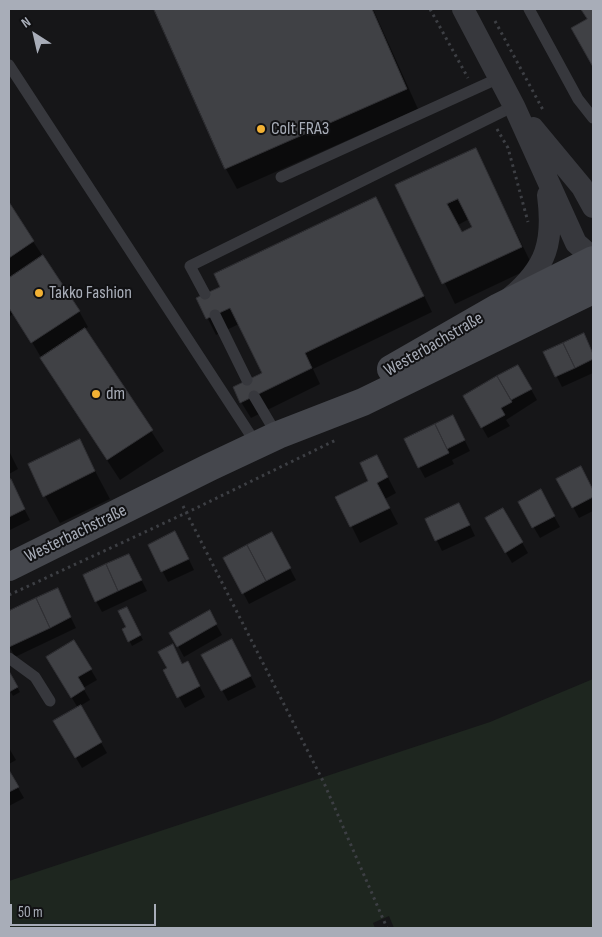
<!DOCTYPE html>
<meta charset="utf-8">
<style>
body{margin:0}
#map{position:relative;width:602px;height:937px;overflow:hidden;background:#161618;font-family:"Sofia Sans Condensed",sans-serif}
canvas{display:block}
.frame{position:absolute;inset:0;border:10px solid #a8adb8;pointer-events:none}
.north{position:absolute;left:10px;top:10px;width:50px;height:50px;-webkit-text-stroke:4px #111113;paint-order:stroke;rotate:325deg;font-size:14px;font-weight:700;line-height:20px;text-align:center;color:#a8adb8}
.north::after{content:'';display:block;margin:auto;width:18px;height:22px;background:#a8adb8;clip-path:polygon(50% 0,100% 100%,50% 72%,0 100%)}
.scale{position:absolute;left:10px;top:904px;width:146px;height:22px;box-sizing:border-box;border:2px solid #a8adb8;border-top:0;padding-left:6px;font-size:15px;line-height:18px;white-space:nowrap;color:#a8adb8;-webkit-text-stroke:4px #111113;paint-order:stroke}
</style>
<div id="map">
<canvas width="602" height="937"></canvas>
<div class="frame"></div>
<div class="north">N</div>
<div class="scale">50 m</div>
</div>
<script>
const ctx = document.querySelector('canvas').getContext('2d');
ctx.lineJoin = 'round';
function fillPath(path, color) { ctx.fillStyle = color; ctx.fill(path, 'evenodd'); }
function stroke(path, color, width, dash) { ctx.strokeStyle = color; ctx.lineWidth = width; ctx.lineCap = dash ? 'butt' : 'round'; ctx.setLineDash(dash || []); ctx.stroke(path); }
function drawText(font, color, halo, rows, align = 'center') {
  ctx.font = font + ' "Sofia Sans Condensed",sans-serif'; ctx.lineWidth = 4; ctx.setLineDash([]); ctx.textBaseline = 'middle'; ctx.strokeStyle = halo; ctx.fillStyle = color; for (const [text, x, y, turn = 0] of rows) {
    ctx.save(); ctx.translate(x, y); ctx.rotate((+turn || 0) * Math.PI / 180); ctx.textAlign = isNaN(turn) ? turn : align; if (halo) ctx.strokeText(text, 0, 0); ctx.fillText(text, 0, 0); ctx.restore();
  }
}
fillPath(new Path2D(`
 M593 679V928H394L389 916 373 923 375 928H9V881L490 722Z`), '#1e261f');
fillPath(new Path2D(`
 M155 9H373L418 109 237 189 226 169Z
 M582 9H593V64L573 28 588 19Z
 M475 149 533 267 455 304 397 186ZM469 219 474 227 462 233 458 225Z
 M376 198 432 312 313 369 320 384 251 418 241 402 263 374 239 324 216 335 198 299 222 288Z
 M9 205 79 311 88 327 85 329 164 451 120 480 53 378 29 337 13 314 9 317Z
 M589 346 593 354V373L562 387 545 353Z
 M518 366 537 400 506 420 510 426 488 438 464 396Z
 M458 427 470 451 452 460 454 464 425 478 419 467Z
 M79 441 110 499 60 523 45 496Z
 M9 451 18 469 9 474Z
 M377 456 396 493 385 499 398 524 360 543 337 497 370 482Z
 M586 478 593 491V511L579 518 558 479Z
 M10 481 30 520 10 530 9 482Z
 M540 491 560 527 540 538 519 502Z
 M503 509 528 553 512 563 486 519Z
 M465 515 475 536 442 551 427 520Z
 M181 543 194 570 168 582 149 545Z
 M277 544 296 580 249 604 225 558Z
 M129 555 147 591 102 612 96 601Z
 M57 589 76 628 15 657 9 646V612Z
 M126 609 143 640 132 646 124 630 128 627Z
 M209 612 222 635 184 657 171 633Z
 M74 641 97 680 83 688 90 700 80 706 107 753 82 768 55 722 78 708 47 657Z
 M238 651 256 687 228 701 203 655Z
 M178 657 183 665 193 673 205 697 185 708 165 671Z
 M9 673 20 692 13 696 9 689Z
 M9 748 16 760 9 764Z
 M9 772 24 798 9 806Z`), '#0007');
const building = new Path2D(`
 M154 9H372L407 89 225 169Z
 M581 9H593V67L571 28 587 19Z
 M476 148 522 247 442 284 395 185ZM458 199 472 227 462 232 447 204Z
 M376 197 424 296 305 353 312 368 240 403 233 387 262 373 230 308 206 319 196 298 220 287 214 274Z
 M9 202 34 241 9 258Z
 M43 255 80 311 31 343 9 308V278Z
 M85 328 153 430 107 460 40 358Z
 M584 333 593 354V359L575 368 563 343Z
 M563 343 575 368 555 377 543 352Z
 M518 365 532 389 511 400 497 376Z
 M497 376 512 402 501 408 505 415 481 428 463 396Z
 M453 415 465 440 447 449 435 424Z
 M435 424 449 453 418 468 404 439Z
 M80 439 95 471 43 497 28 464Z
 M377 455 388 477 377 483 390 508 350 527 335 497 368 481 360 463Z
 M581 466 593 490V497L572 508 556 479Z
 M11 479 25 509 9 517V480Z
 M541 489 555 516 532 528 518 502Z
 M459 503 470 525 435 541 425 519Z
 M503 508 523 542 505 553 485 518Z
 M175 531 189 559 161 572 148 545Z
 M272 532 291 568 266 581 247 545Z
 M247 545 266 581 242 594 223 558Z
 M129 554 142 580 118 591 106 564Z
 M106 564 118 591 95 602 83 575Z
 M58 588 71 617 50 628 36 598Z
 M36 598 50 628 9 647V611Z
 M127 607 141 635 128 642 122 629 126 627 118 611Z
 M210 610 217 624 177 647 169 633Z
 M232 639 251 676 221 691 201 655Z
 M74 640 92 669 78 677 85 689 71 698 46 657Z
 M173 644 182 664 188 661 200 686 177 698 163 670 167 668 158 652Z
 M9 671 18 687 9 692Z
 M81 705 102 742 75 758 53 721Z
 M9 770 19 787 9 792Z`);
fillPath(building, '#404145');
stroke(building, '#303034', 1);
stroke(new Path2D(`
 M430 9 468 78
 M495 21 543 110
 M497 129 508 148 528 222
 M183 506 324 783 387 928
 M9 595 186 513 336 440`), '#3d3f44', 3, [2.5, 4]);
stroke(new Path2D(`
 M529 9 578 99 593 118
 M9 65 257 445
 M281 177 499 78
 M205 294 190 266 514 106
 M215 315 247 380
 M254 396 277 435
 M9 658 35 677 50 701`), '#37383d', 11);
stroke(new Path2D(`
 M463 9 514 106 576 243 593 258
 M533 128 582 187 593 207
 M511 297C547 267 554 241 548 195`), '#37383d', 22);
stroke(new Path2D(`
 M391 369 499 307 593 260
 M9 567 210 467 278 435 363 402 593 290`), '#45474d', 28);
for (const [x, y, r, color] of [
 [261,129,5,"#f2b134"],
 [39,293,5,"#f2b134"],
 [96,394,5,"#f2b134"]
]) { const dot = new Path2D(); dot.arc(x, y, r, 0, 2 * Math.PI); ctx.fillStyle = color; ctx.fill(dot); stroke(dot, '#111113', 2); }
drawText('18px', '#a8adb8', '#111113', [
 ["Colt FRA3",271,129],
 ["Takko Fashion",49,293],
 ["dm",106,394]
], 'left');
drawText('18px', '#a8adb8', '#111113', [
 ["Westerbachstraße",434,345,-30],
 ["Westerbachstraße",76,534,-26]
]);
</script>
